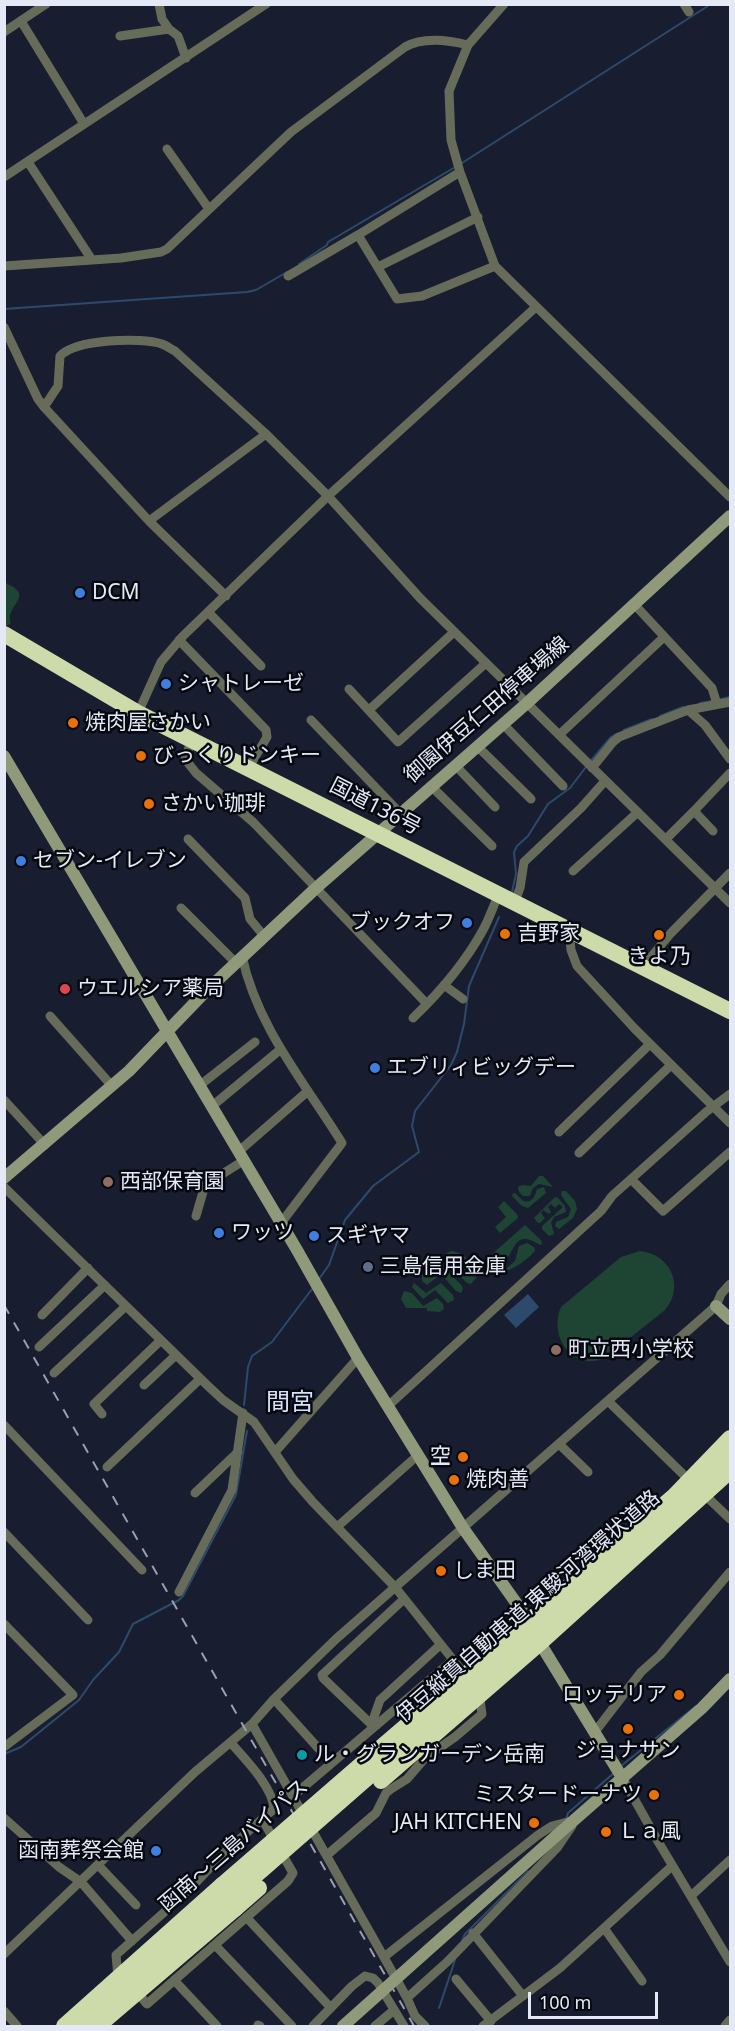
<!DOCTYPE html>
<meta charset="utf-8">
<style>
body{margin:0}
#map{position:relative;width:735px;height:2031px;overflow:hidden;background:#181d30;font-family:"Noto Sans",sans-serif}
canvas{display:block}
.frame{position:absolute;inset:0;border:6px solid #e5e9f6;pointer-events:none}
.scale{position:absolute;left:528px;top:1992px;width:130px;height:27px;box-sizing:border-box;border:3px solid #e5e9f6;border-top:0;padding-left:8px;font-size:18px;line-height:21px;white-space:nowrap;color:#e5e9f6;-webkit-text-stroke:4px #060810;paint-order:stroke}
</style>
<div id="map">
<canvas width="735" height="2031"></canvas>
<div class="frame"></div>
<div class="scale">100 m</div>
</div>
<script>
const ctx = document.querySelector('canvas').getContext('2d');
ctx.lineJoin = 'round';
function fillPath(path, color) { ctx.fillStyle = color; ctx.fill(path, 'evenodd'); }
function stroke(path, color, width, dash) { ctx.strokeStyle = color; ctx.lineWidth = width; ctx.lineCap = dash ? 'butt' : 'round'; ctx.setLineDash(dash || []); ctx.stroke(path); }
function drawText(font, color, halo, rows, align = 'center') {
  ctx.font = font + ' "Noto Sans","Noto Sans JP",sans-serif'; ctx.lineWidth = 5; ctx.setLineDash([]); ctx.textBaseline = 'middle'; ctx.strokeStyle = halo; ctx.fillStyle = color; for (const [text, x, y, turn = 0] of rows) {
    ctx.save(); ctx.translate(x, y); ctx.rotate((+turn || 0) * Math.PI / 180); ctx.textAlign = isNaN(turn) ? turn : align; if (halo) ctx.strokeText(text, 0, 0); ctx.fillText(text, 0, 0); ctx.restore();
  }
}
fillPath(new Path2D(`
 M4 578 7 584C36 596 4 606 11 623L5 627Z
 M539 1176H543L553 1187 539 1184 533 1188 530 1196H523L519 1192 518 1187 522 1185 531 1186Z
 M544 1187 546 1193 528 1208 522 1206 512 1196 513 1193H515L523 1201C532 1203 535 1197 537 1189Z
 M562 1191H566L575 1201 577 1209 573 1218 559 1229 555 1226 556 1222 568 1217 571 1209 561 1195Z
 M557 1197 565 1206 566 1212 554 1217 551 1223 554 1234 549 1236 542 1229V1226L563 1207 559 1204 555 1208 551 1204 548 1207 551 1212 549 1214 543 1210 541 1213 545 1218 540 1223H538L534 1218 554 1198Z
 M504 1201 517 1214 518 1218 500 1233 495 1227 506 1217 498 1207Z
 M525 1225 541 1240 542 1244 540 1245C507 1224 518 1265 496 1263L491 1255Z
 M527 1243 534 1247 535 1251C522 1265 498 1282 483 1264L486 1260 498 1268H507L515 1261 519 1246Z
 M451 1251C465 1252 475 1265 476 1278L471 1284 467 1283 459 1275V1272L466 1266 462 1262 455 1268 446 1260 445 1254Z
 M640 1251C671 1254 685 1287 665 1310L606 1357C573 1374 548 1336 561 1307L621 1257Z
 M439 1262 462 1286 463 1289 461 1293 456 1291 441 1274 427 1285 422 1281V1275L435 1263Z
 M414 1283 426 1293 441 1283 453 1295 454 1300 448 1303 435 1290 423 1299 412 1287Z
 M404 1291 412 1293 423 1306 437 1298 443 1304 444 1309 440 1312 427 1311V1308H406L401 1299Z`), '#1e4534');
fillPath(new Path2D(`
 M528 1294 539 1307 516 1328 504 1315Z`), '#2c4b6c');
stroke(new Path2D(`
 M462 163 711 4
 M299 264 327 245 328 242 457 166
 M4 309 247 292 256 290 287 272
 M717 700 730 697
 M700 703 712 701
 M660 716 683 707
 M624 730 652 719
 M589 763 611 737 616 734
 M512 892 516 874 514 852 517 846 528 836 548 804 570 788 586 767
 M319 1279 329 1265 345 1220 373 1186 419 1152 412 1126 415 1111 451 1065 457 1052 464 1024 469 986 499 917
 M244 1405 248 1367 252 1356 272 1342 312 1289
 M4 1754 21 1747 79 1700 93 1680 119 1652 133 1624 179 1600 183 1596 236 1495 247 1431
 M621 1766 696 1706
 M566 1820 568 1813 615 1772
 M462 1941 465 1934 528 1871
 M439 2008 455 1960`), '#2c4b6c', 2);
stroke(new Path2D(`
 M159 4 162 19 169 29 178 36 186 58
 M504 4 468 45 449 91 451 140 460 172 495 266 730 497
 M684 4 689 12
 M21 21 84 124
 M4 32 46 4
 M120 36 169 29
 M167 149 209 209
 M28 162 92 260
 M460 172 358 235 397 299 422 296 495 266
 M4 177 266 4
 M4 266 121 258 161 252 167 249 291 132 405 47C423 37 448 40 468 45
 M378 267 478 217
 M288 276 358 235
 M4 327 38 399 44 407 149 521 226 596
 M44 407 58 386 60 356C76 339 141 337 162 344 167 346 171 349 175 351L266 434 328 496 420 598 730 903
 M149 521 266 434
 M634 604 712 688 717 704
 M208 612 261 666
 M179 640 266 730 267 737 249 767
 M349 689 398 742 486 663
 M369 710 454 632
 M688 710 705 725 730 759
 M138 713 161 662 183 636 328 496 536 307
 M311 720 400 813
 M503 724 563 786
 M559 735 664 637
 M192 739 185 759 196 773 253 822 427 1004
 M477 746 531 799
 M455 765 495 807
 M592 768 613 742 619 737 688 710 730 702
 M431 786 492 846
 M694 811 730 773
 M188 839 245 898 250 919 264 936
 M666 839 694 811 713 831
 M573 871 638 812
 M514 904 520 888 524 862 581 808 605 781
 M181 908 235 962
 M574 933 570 940 571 950 577 966 635 1029 730 1123
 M242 956C257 1027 305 1083 342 1143L281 1223
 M642 968 671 933 730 873
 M444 985 463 999
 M50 1016 112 1086
 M413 1018C440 992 465 963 483 930 489 919 493 907 498 896
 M199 1086 255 1042
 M4 1100 45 1145
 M211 1107 281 1049
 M559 1132 650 1044
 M238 1152 308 1091
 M579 1153 671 1065
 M631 1179 663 1211 730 1152
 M4 1187 207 1385 223 1400 254 1422 293 1479 312 1501 395 1587 466 1676
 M196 1216 205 1185 243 1161
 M42 1315 88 1268
 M39 1347 105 1285
 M54 1373 126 1306
 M144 1385 176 1355
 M608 1401 690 1481
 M388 1406 601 1211 612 1196 706 1112 730 1094
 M102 1414 94 1404 161 1340
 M4 1425 142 1570
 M559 1444 588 1472
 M275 1452 358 1358
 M107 1467 200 1379
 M195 1493 238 1452
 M706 1496 730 1519
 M337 1527 417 1456
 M4 1532 88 1620
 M179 1592 232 1490 243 1413
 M4 1624 73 1695 4 1747
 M274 1699 319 1749
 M252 1724 407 1998 415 2016 425 2026
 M377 1725 374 1717 380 1700 440 1645
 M374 1727 323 1678 322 1675 404 1599
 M594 1733 641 1672 660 1655 730 1572
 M231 1743C245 1759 273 1787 274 1809L262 1819
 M623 1779 659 1843 730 1962
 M293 1796 453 1660
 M4 1818 59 1867 81 1882 132 1941
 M327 1855 376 1813 386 1793 391 1789 407 1779 425 1758 455 1737 482 1714 479 1694
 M99 1866 136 1905
 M691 1896 730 1860
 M247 1918 331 2008
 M473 1933 523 1996
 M215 1945 292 2026
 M4 1954 195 1772 252 1724 274 1699 336 1639 716 1306 721 1294 730 1284
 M384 1957 538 1835 552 1826 571 1821
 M118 1977 116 1955 187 1892 223 1854 262 1819 293 1873 288 1881 147 2004 137 1992
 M456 1979 491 2021
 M174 1980 217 2026
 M642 1981 604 1928 672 1866
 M407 1998 447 1962 557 1848 572 1826
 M4 2011 17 2026
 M258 2025 260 2026
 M313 2026 352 1986 365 1976 373 1978 378 1983 404 2026
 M375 2026 394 2010
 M483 2026 560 1968 604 1928
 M725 2026 730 2020`), '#666c59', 9);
stroke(new Path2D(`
 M4 756 297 1250 358 1358 463 1528 529 1621 540 1643 623 1779
 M4 1178 129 1071 206 991 316 888 526 704 730 516
 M716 1306 730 1319
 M556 1836 702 1708 730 1679`), '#90997a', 12);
stroke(new Path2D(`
 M4 634 138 713 730 1011
 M365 1761 674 1496 730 1438
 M381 1781 540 1643 730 1471
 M64 2026 222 1885
 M98 2026 235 1909`), '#cddbaa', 16);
stroke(new Path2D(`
 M4 1305 414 2026`), '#9b9fae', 2, [10, 10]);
stroke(new Path2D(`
 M343 2026 556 1836`), '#90997a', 12);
stroke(new Path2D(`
 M222 1885 365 1761
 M235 1909 259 1888
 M79 2026 262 1870 627 1551 730 1453`), '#cddbaa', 16);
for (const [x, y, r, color] of [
 [80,593,6,"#3f7fe0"],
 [166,684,6,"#3f7fe0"],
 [73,723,6,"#e8710a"],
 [141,756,6,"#e8710a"],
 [149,804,6,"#e8710a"],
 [21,861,6,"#3f7fe0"],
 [467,923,6,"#3f7fe0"],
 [505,934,6,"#e8710a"],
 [659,935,6,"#e8710a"],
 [65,989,6,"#e0444e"],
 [375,1068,6,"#3f7fe0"],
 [108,1182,6,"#8d6e63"],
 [219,1233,6,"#3f7fe0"],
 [314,1236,6,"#3f7fe0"],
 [368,1267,6,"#5c6f8a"],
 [556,1350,6,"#8d6e63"],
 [463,1457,6,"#e8710a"],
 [454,1480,6,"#e8710a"],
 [441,1571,6,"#e8710a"],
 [679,1695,6,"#e8710a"],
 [628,1729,6,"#e8710a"],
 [302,1755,6,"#0f9aa8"],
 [654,1795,6,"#e8710a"],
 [534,1823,6,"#e8710a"],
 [606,1832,6,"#e8710a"],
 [156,1851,6,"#3f7fe0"]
]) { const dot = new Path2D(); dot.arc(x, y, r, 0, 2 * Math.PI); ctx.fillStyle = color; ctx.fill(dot); stroke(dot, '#060810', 2); }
drawText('21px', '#e5e9f6', '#060810', [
 ["DCM",92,593],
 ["シャトレーゼ",178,684],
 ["焼肉屋さかい",85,723],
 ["びっくりドンキー",153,756],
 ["さかい珈琲",161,804],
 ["セブン-イレブン",33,861],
 ["ブックオフ",455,923,"right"],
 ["吉野家",517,934],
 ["きよ乃",659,957,"center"],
 ["ウエルシア薬局",77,989],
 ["エブリィビッグデー",387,1068],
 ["西部保育園",120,1182],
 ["ワッツ",231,1233],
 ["スギヤマ",326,1236],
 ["三島信用金庫",380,1267],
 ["町立西小学校",568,1350],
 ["空",451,1457,"right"],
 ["焼肉善",466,1480],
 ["しま田",453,1571],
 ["ロッテリア",667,1695,"right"],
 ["ジョナサン",628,1751,"center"],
 ["ル・グランガーデン岳南",314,1755],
 ["ミスタードーナツ",642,1795,"right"],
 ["JAH KITCHEN",522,1823,"right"],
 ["Ｌａ風",618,1832],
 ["函南葬祭会館",144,1851,"right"]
], 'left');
drawText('21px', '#e5e9f6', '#060810', [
 ["御園伊豆仁田停車場線",487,710,-41],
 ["国道136号",375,807,27],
 ["伊豆縦貫自動車道;東駿河湾環状道路",528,1607,-41],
 ["函南～三島バイパス",234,1846,-41]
]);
drawText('24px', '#d7e0fa', '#060810', [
 ["間宮",290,1403]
]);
</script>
